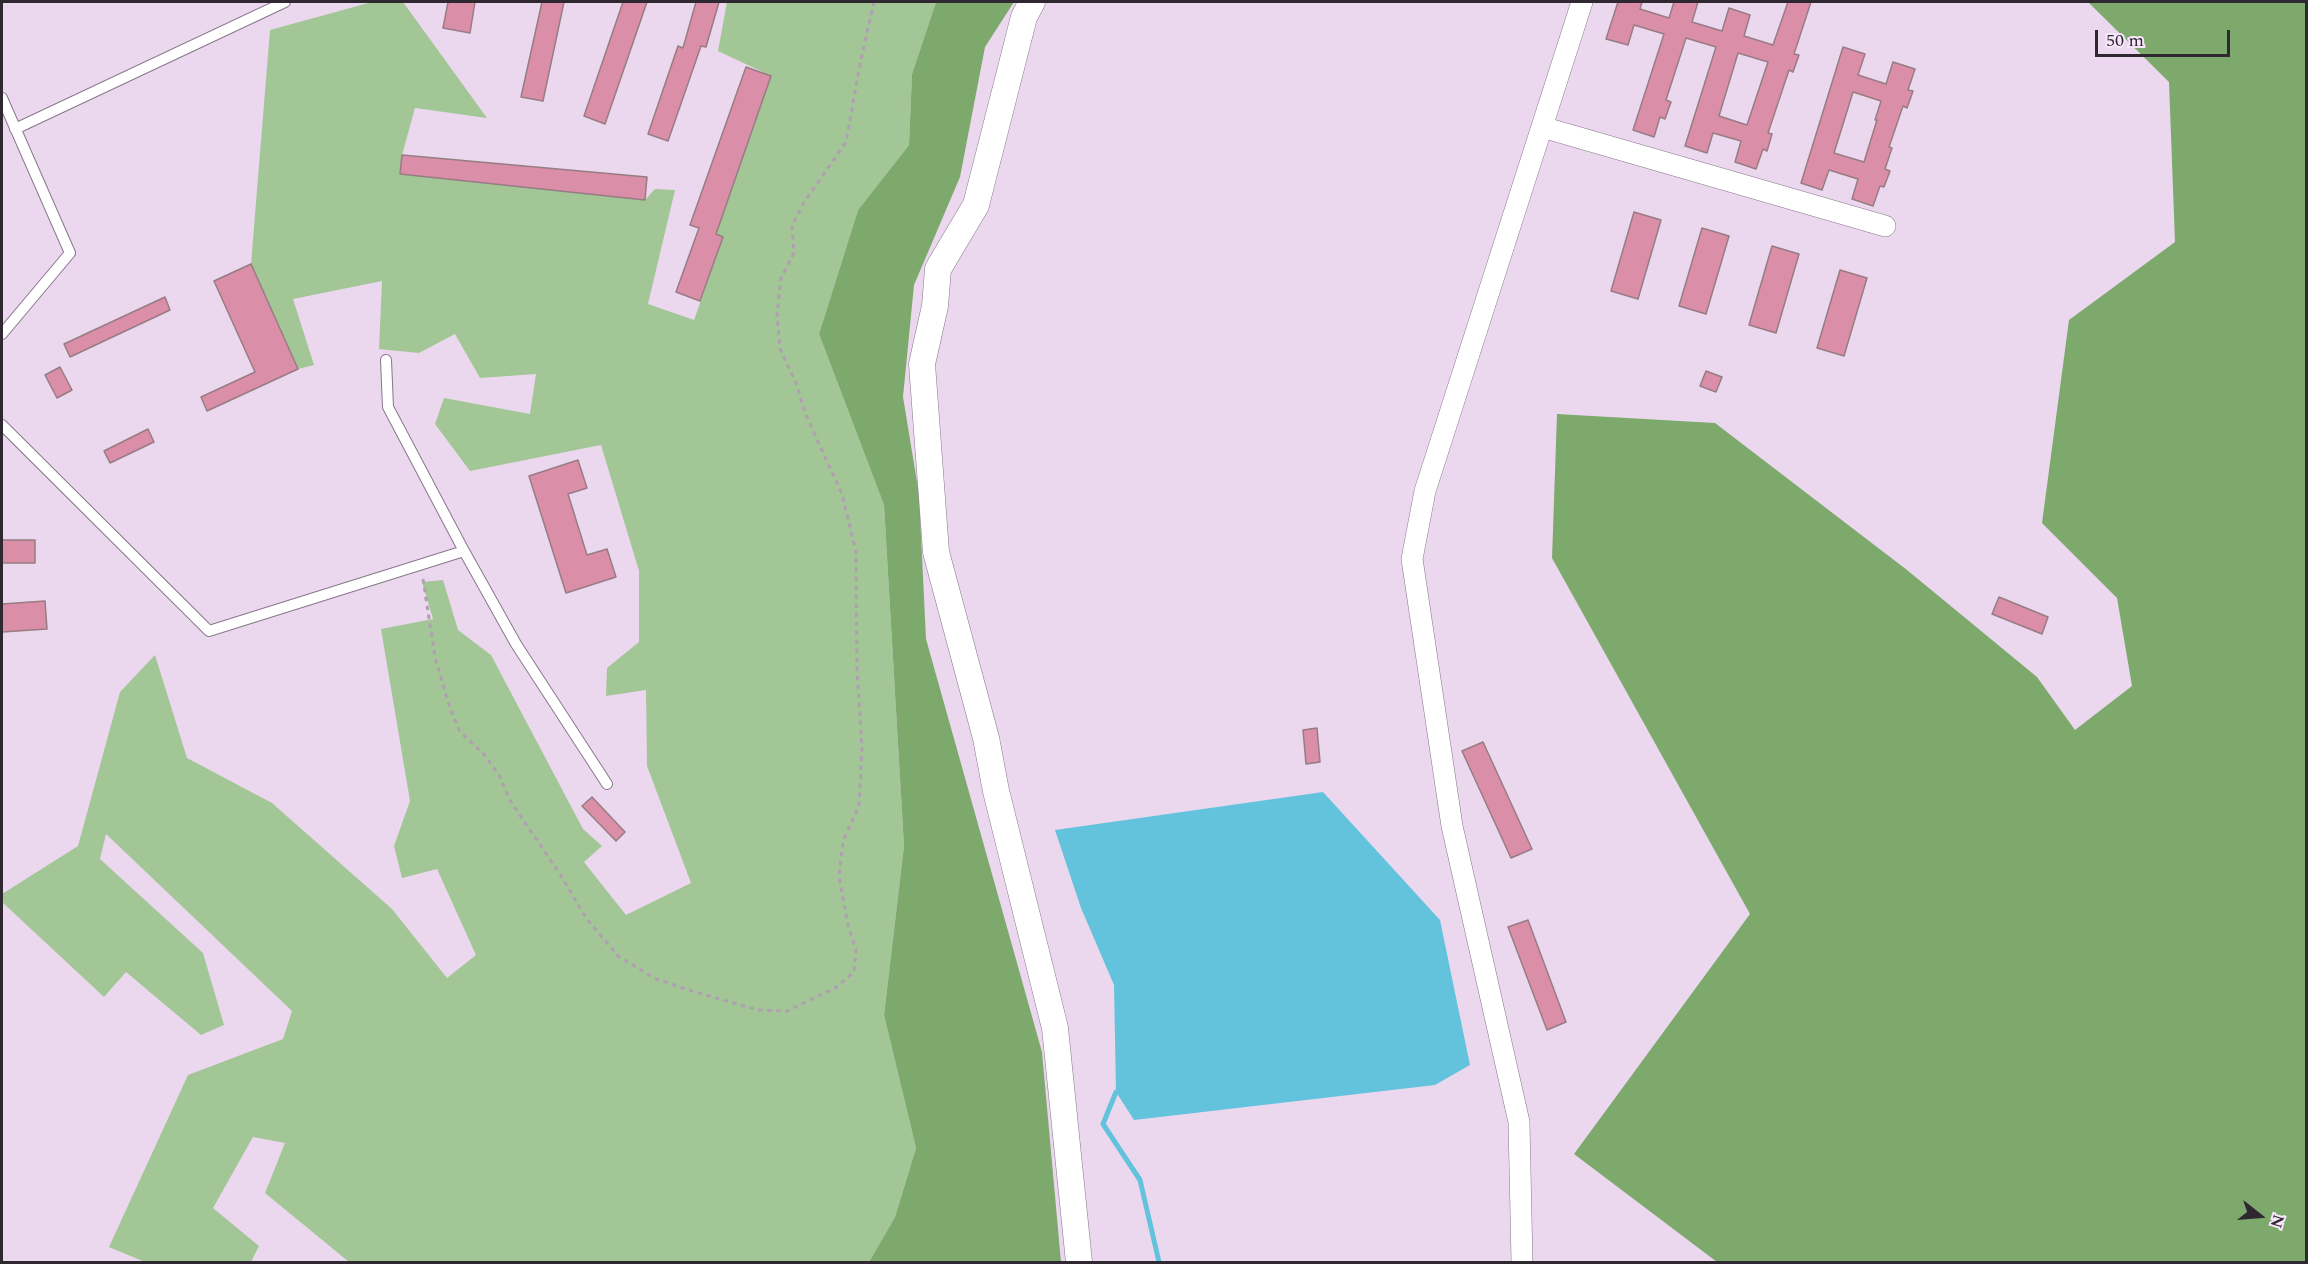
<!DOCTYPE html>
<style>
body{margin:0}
#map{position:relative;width:2308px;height:1264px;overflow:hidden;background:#ebd8ee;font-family:Spectral,serif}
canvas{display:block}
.frame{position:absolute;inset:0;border:3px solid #2f2830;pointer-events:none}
.north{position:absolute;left:2230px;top:1186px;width:60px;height:60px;-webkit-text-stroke:4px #f8e6fb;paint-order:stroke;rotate:107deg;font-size:16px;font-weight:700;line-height:24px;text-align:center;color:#2f2830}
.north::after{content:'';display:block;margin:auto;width:21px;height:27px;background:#2f2830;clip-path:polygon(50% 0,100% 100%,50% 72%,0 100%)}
.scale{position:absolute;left:2095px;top:30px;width:135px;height:27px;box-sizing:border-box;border:3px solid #2f2830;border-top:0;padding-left:8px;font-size:18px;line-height:21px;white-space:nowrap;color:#2f2830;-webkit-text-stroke:4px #f8e6fb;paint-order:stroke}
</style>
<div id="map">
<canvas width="2308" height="1264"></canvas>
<div class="frame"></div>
<div class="north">N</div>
<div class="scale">50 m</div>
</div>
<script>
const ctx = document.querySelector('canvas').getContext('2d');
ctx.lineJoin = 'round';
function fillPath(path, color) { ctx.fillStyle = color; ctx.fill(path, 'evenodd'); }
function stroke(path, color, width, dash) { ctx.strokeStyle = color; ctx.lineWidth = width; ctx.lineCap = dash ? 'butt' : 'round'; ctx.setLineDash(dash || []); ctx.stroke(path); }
fillPath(new Path2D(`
 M372 2H403L487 118 415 108 402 155 400 174 645 200 655 189 675 190 648 304 694 320 723 237 716 234 771 76 718 51 727 2H936L912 74 909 145 858 210 819 334 884 505 904 846 884 1015 916 1148 895 1217 869 1262H349L265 1193 285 1143 253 1137 213 1208 259 1246 251 1262H145L109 1247 188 1075 283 1039 292 1011 106 834 100 859 203 953 224 1025 201 1035 126 972 104 997 2 902V894L78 846 120 692 155 655 187 758 272 803 392 909 447 978 476 955 437 869 402 878 394 846 410 801 381 629 433 619 422 582 443 580 458 630 491 655 583 829 602 846 584 862 626 915 691 883 647 766 646 690 606 696 607 668 639 642V571L601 445 470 471 435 424 444 398 530 414 536 374 480 378 455 334 419 353 379 349 382 281 293 299 314 365 298 369 251 264 270 30Z`), '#a3c696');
fillPath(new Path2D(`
 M936 2H1014L985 47 960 177 914 285 903 397 919 494 926 639 1042 1052 1061 1262H869L895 1217 916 1148 884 1015 904 846 884 505 819 334 858 210 909 145 912 74Z
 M2088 2H2306V1262H1717L1574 1154 1750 914 1552 558 1557 414 1715 423 1907 570 2037 677 2075 730 2132 686 2117 598 2042 523 2069 320 2175 242 2169 82Z`), '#7da96d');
fillPath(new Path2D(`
 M1323 792 1440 920 1470 1065 1435 1085 1134 1120 1116 1092 1114 985 1081 908 1055 830Z`), '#63c3dd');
stroke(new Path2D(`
 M1116 1092 1103 1124 1140 1180 1159 1262`), '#63c3dd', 5);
const building = new Path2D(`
 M448 2H475L470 33 443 28Z
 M542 2H564L543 101 521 97Z
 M623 2H647L605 124 584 116Z
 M696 2H719L706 47 701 46 668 141 648 134 678 46 683 48Z
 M1618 2H1642L1640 9 1669 18 1674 2H1698L1692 22 1722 31 1729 8 1750 15 1744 36 1773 45 1788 2H1811L1794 54 1799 55 1793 72 1789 70 1768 133 1772 134 1767 151 1763 149 1756 169 1735 162 1741 141 1713 133 1707 153 1685 146 1716 47 1686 38 1666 100 1671 102 1665 119 1660 117 1654 137 1633 130 1664 34 1634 25 1628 45 1606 39ZM1738 53 1768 62 1747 125 1719 116Z
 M1843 47 1865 54 1858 75 1886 84 1893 62 1915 69 1908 90 1913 91 1907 108 1903 106 1889 147 1892 148 1885 169 1890 171 1884 187 1880 186 1873 206 1852 199 1858 179 1829 170 1822 190 1801 183ZM1853 92 1881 101 1875 120H1877L1864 162 1834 153Z
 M746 67 771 76 716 234 723 237 700 301 676 292 699 228 690 225Z
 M402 155 647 177 645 200 400 174Z
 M1634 212 1661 220 1638 299 1611 291Z
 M1702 228 1729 236 1706 314 1679 306Z
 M1772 246 1799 254 1776 333 1749 325Z
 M251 264 298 369 207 411 201 397 255 372 214 281Z
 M1840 270 1867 278 1844 356 1817 348Z
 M165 297 170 310 70 357 64 344Z
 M60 367 72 390 57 398 45 375Z
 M1706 371 1722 377 1716 392 1700 386Z
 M148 429 154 442 110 463 104 451Z
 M578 460 587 488 568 494 587 555 607 549 616 577 566 593 529 476Z
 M2 540H35V563H2Z
 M1999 597 2048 617 2042 634 1992 614Z
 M45 601 47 629 2 632V604Z
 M1317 728 1320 762 1306 764 1303 730Z
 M1483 742 1532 849 1511 858 1462 751Z
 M592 797 625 832 616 841 582 806Z
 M1528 920 1566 1022 1547 1030 1508 927Z`);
fillPath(building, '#da8ea7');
stroke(building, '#977c84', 1.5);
const service = new Path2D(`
 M2 98 70 253 2 334
 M15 129 285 2
 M386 360 388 407 464 551 516 644 607 784
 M2 425 209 631 464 551`);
const minor = new Path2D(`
 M1542 127 1885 226
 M1522 1262 1519 1122 1452 826 1412 559 1425 491 1582 2`);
const tertiary = new Path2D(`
 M1032 2 1024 17 976 205 938 269 935 306 922 364 936 552 986 738 996 791 1055 1028 1079 1262`);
stroke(service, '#87778a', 12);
stroke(minor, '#87778a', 22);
stroke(tertiary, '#87778a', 27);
stroke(new Path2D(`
 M423 579 435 657 449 705 460 732 483 753 499 775 511 802 560 874 586 918 618 956 656 979 692 991 758 1010 787 1011 835 988 854 972 856 950 848 925 839 877 843 841 859 806 862 748 857 669 856 552 842 494 805 413 796 383 780 349 777 316 781 278 794 253 792 226 803 204 846 142 860 64 874 2`), '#afa0b1', 3, [4.5, 4.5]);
stroke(service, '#fff', 10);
stroke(minor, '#fff', 21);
stroke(tertiary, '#fff', 26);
</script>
